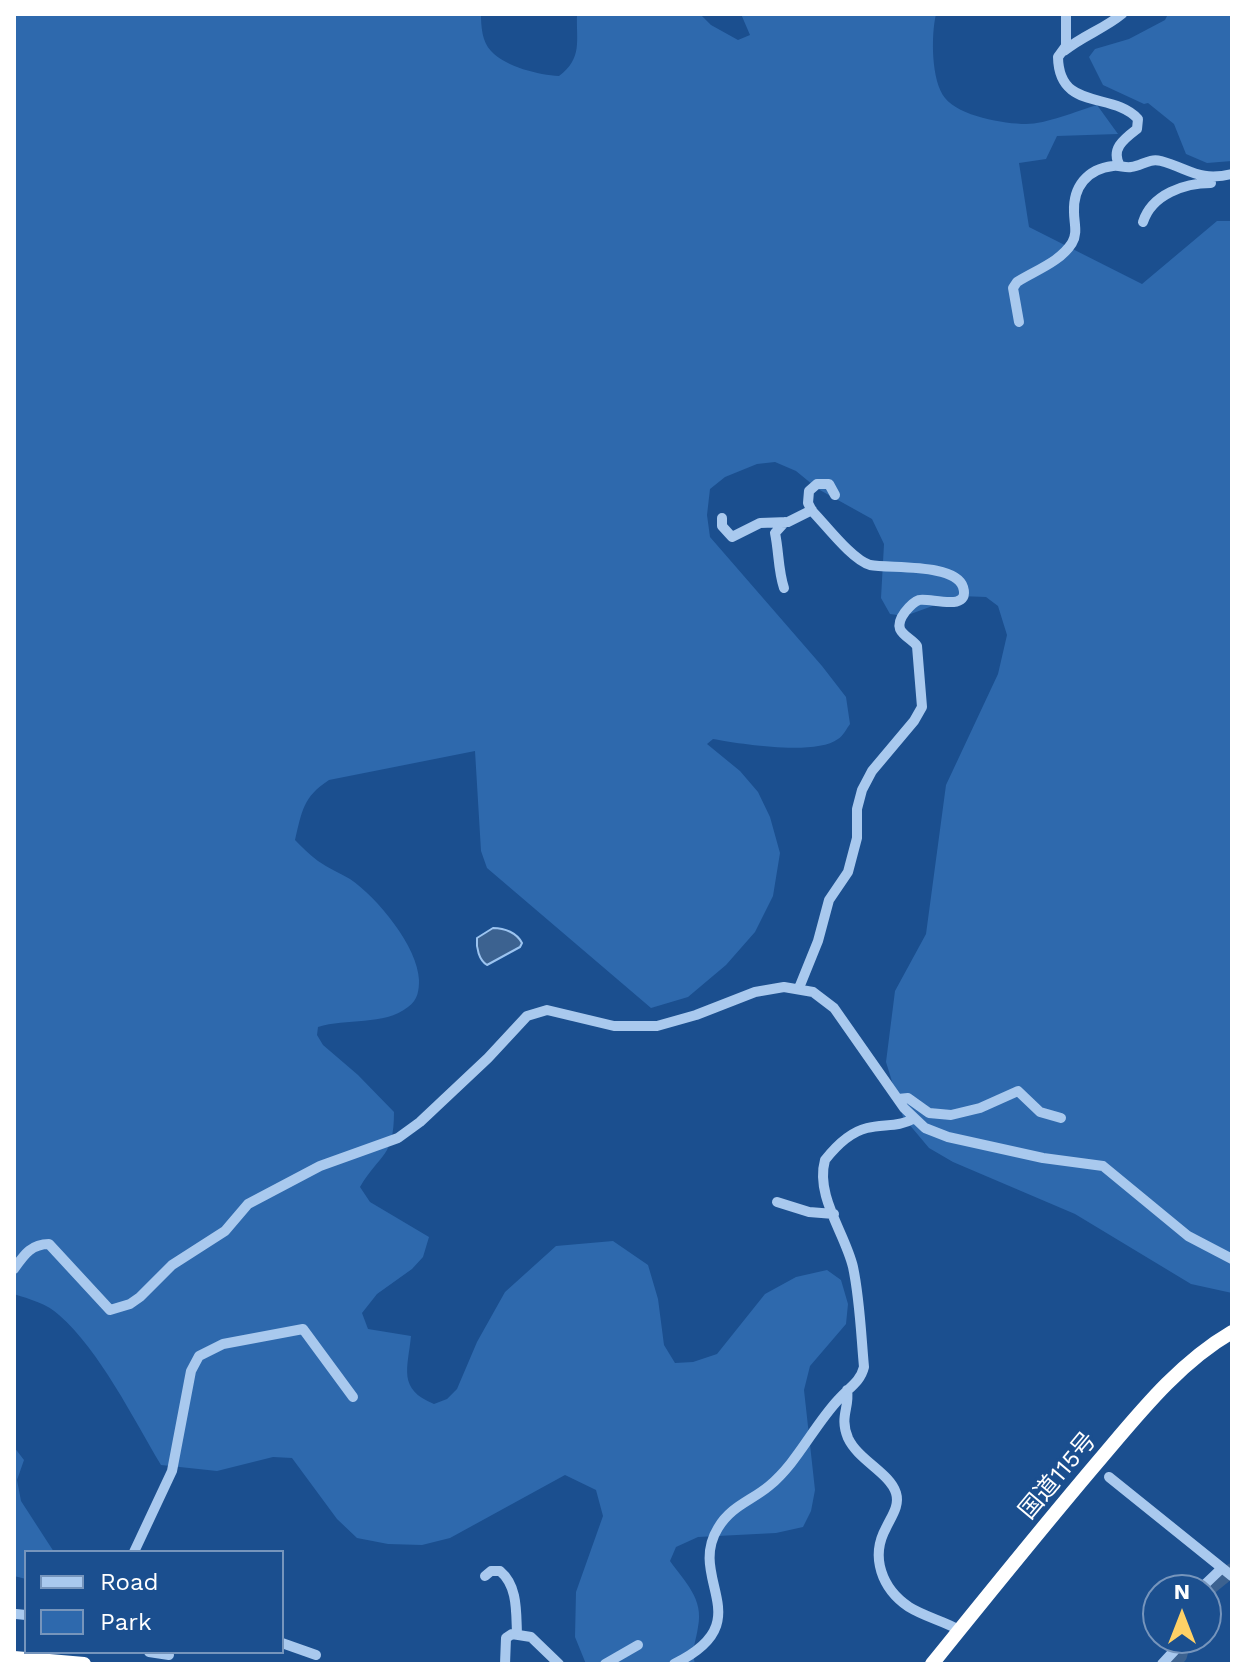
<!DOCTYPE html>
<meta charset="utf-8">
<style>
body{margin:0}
#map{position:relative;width:1246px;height:1678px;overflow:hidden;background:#1b4f8f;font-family:"Work Sans",sans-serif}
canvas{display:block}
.frame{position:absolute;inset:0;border:16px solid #fff;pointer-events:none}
.legend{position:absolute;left:24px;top:1550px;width:260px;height:104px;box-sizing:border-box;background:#1b4f8f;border:2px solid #7695bc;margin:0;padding:10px 14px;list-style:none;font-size:24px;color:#fff}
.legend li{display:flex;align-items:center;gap:16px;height:40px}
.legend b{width:40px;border:2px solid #7695bc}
.north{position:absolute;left:1142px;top:1574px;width:80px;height:80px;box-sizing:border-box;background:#1b4f8f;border:2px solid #7695bc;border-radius:50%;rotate:0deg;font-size:22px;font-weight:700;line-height:32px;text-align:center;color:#fff}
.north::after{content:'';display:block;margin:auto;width:28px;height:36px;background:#ffd166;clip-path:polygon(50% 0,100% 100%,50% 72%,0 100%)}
</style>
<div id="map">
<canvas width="1246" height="1678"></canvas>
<div class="frame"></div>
<ul class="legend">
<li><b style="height:10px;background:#a9c9ee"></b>Road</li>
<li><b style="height:22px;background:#2e69ad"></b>Park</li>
</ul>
<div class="north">N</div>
</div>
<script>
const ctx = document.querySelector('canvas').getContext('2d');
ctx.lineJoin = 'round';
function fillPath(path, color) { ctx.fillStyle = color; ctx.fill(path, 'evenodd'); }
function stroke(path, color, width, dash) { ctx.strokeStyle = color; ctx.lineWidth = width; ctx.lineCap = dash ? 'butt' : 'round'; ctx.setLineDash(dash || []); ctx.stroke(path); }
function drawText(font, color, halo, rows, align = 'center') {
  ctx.font = font + ' "Work Sans","Noto Sans JP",sans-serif'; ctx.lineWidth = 6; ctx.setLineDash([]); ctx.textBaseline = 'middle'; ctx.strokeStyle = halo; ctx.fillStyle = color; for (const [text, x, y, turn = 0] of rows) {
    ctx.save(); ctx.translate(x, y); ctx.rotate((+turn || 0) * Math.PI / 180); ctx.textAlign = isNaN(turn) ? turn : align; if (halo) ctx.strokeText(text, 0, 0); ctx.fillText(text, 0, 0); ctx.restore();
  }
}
fillPath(new Path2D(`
 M14 14H481C481 26 482 42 491 51 506 67 539 75 559 76 583 58 576 41 577 14H700L711 25 738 40 750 35 741 14H936C931 35 931 81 945 98 959 116 1004 124 1026 124 1046 124 1077 111 1097 105L1118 134 1057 136 1046 159 1019 163 1029 227 1142 284 1217 221H1232V1293L1191 1284 1075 1214 953 1162 929 1148 903 1117 886 1062 895 991 926 934 946 785 998 674 1007 635 998 606 986 597 960 596 905 616 890 614 881 598 884 544 872 519 818 489 796 471 775 462 757 464 725 477 710 489 707 515 710 537 822 666 846 697 850 724C847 728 843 736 838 739 815 756 741 744 713 739L707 744 740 771 758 792 770 817 780 853 773 896 755 932 726 965 688 997 651 1008 487 868 481 851 475 751 329 780C303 797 302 811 295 840 302 847 310 855 318 861 328 868 340 873 350 879 377 897 418 947 419 980 419 990 418 1000 408 1007 384 1026 346 1018 318 1027L317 1035 323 1045 358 1075 394 1112C394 1158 380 1153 360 1187L370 1202 429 1237 423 1257 412 1269 377 1294 362 1313 368 1329 411 1336C408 1368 397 1389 434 1404L447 1399 457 1389 477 1342 505 1292 556 1246 613 1241 648 1265 658 1299 664 1345 675 1363 693 1362 717 1354 765 1294 796 1277 827 1270 841 1280 848 1304 846 1324 810 1366 804 1390 815 1490 811 1511 803 1527 776 1533 698 1537 676 1547 670 1561C685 1582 704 1599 698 1627 696 1642 691 1649 695 1664H586L575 1637 576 1592 603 1516 596 1490 565 1475 450 1538 422 1545 388 1544 357 1538 337 1519 292 1458 273 1457 217 1471 161 1465C133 1418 100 1351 59 1315 48 1304 29 1299 14 1294Z
 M1168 14H1232V161L1207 163 1186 154 1174 124 1148 103 1144 104 1103 85 1089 57 1095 49 1129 39 1165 20Z
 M14 1447 24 1460 17 1480 21 1501 54 1552H26V1579L14 1576Z`), '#2e69ad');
const water = new Path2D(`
 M493 928C505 928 517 933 522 943L520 947 487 965C479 960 476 948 477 938Z`);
fillPath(water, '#3c6290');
stroke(water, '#9cc4f0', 2);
stroke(new Path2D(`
 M1206 1591 1232 1570
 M1172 1664 1180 1656 1185 1638`), '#3c6290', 14);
stroke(new Path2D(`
 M1066 14V46L1058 57C1059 112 1113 91 1138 119L1137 129C1124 139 1110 149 1120 166
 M1064 51C1082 36 1104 29 1122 14
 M1143 222C1152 194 1185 183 1211 183
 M1019 322 1013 288 1017 282C1036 270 1060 262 1072 243 1078 233 1074 223 1074 212 1073 187 1087 169 1113 166 1119 165 1125 168 1131 167 1142 166 1148 158 1161 161 1190 169 1199 182 1232 174
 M722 518V526L732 537 760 523 788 522 812 510
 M784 588C778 570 779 552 775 533L785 522
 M799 988 818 941 829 900 848 872 857 838V809L862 790 872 771 914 721 922 707 917 646C913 640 903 636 900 629 898 623 902 616 905 612 909 607 913 602 919 600 929 597 971 613 963 587 955 563 891 569 870 565 852 560 826 525 812 511L808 503 809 491 817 484H829L835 495
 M898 1099 908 1098 929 1113 951 1115 980 1108 1018 1091 1040 1112 1061 1118
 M777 1202 809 1212 834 1214
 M14 1269C24 1255 31 1244 49 1244L110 1310 130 1304 140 1297 172 1265 225 1231 248 1204 320 1166 398 1138 420 1122 488 1058 527 1016 547 1010 614 1026H657L696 1015 755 992 784 987 813 992 834 1008 904 1108 925 1128 948 1137 1043 1158 1103 1166 1188 1236 1232 1259
 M847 1390C850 1408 839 1416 848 1438 858 1460 890 1473 896 1493 900 1506 891 1517 886 1528 870 1557 882 1589 909 1607 925 1617 944 1621 959 1630
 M1109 1477 1232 1576
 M134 1552 172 1471 191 1371 199 1356 223 1344 303 1329 353 1397
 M485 1576 491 1571H500C518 1586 516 1612 517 1634
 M1199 1590 1221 1569
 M16 1614 26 1615
 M282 1643 316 1655
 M149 1652 169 1655
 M505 1664 506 1638 512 1634 531 1637 559 1664
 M605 1664 638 1645
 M674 1664C762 1621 686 1580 718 1528 731 1506 751 1501 769 1486 797 1463 813 1427 838 1400 848 1388 860 1383 864 1367 861 1335 860 1300 853 1267 845 1233 815 1196 825 1160 836 1146 850 1132 867 1128 883 1124 899 1127 913 1119
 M1162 1664 1175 1650 1179 1638`), '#a9c9ee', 10);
stroke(new Path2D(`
 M14 1658 84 1664
 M932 1664C986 1597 1040 1530 1096 1464 1137 1416 1177 1364 1232 1332`), '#fff', 14);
drawText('24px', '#fff', '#1b4f8f', [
 ["国道115号",1058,1476,-50]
]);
</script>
